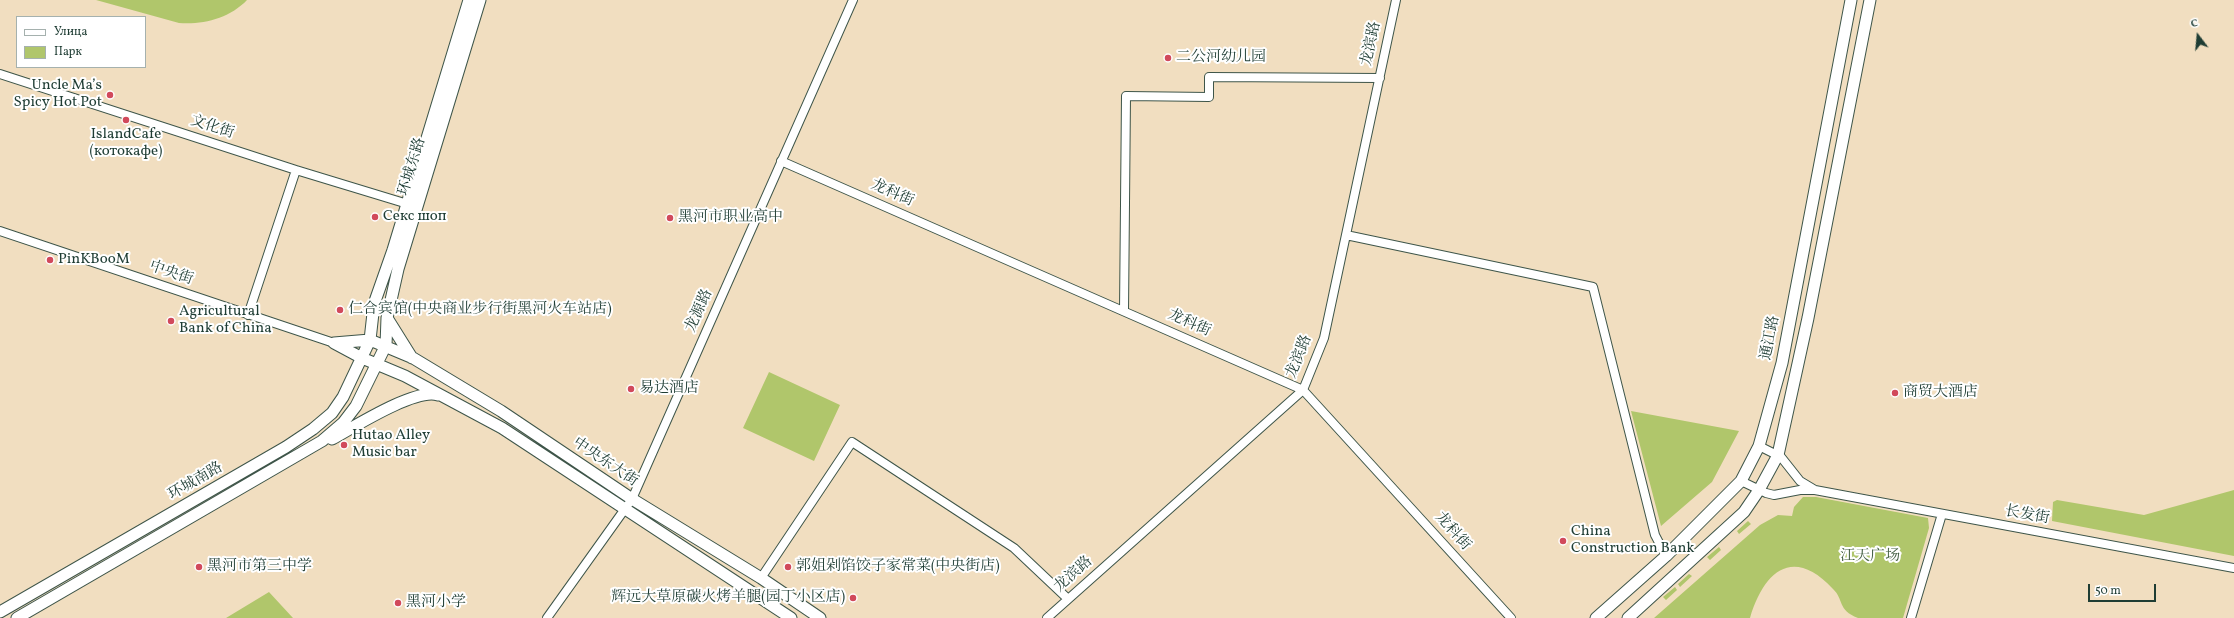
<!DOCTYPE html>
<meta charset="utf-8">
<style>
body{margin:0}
#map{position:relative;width:2234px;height:618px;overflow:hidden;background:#f1dec0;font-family:Vollkorn,serif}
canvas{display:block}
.legend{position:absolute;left:16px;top:16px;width:130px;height:52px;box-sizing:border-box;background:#fff;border:1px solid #a5b1ae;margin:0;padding:5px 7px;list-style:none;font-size:12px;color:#1f3d34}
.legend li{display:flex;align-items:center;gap:8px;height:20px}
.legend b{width:20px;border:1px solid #a5b1ae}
.north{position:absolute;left:2178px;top:16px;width:40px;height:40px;-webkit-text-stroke:3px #fff;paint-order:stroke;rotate:344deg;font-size:11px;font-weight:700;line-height:16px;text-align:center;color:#1f3d34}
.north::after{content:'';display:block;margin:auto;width:14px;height:18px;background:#1f3d34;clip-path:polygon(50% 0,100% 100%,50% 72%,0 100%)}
.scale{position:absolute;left:2088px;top:584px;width:68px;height:18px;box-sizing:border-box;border:2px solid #1f3d34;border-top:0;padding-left:5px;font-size:12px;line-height:14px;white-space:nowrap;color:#1f3d34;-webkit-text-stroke:3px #fff;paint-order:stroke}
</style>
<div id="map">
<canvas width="2234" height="618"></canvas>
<ul class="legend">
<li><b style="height:5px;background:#fff"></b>Улица</li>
<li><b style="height:11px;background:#b0c66b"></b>Парк</li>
</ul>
<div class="north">С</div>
<div class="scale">50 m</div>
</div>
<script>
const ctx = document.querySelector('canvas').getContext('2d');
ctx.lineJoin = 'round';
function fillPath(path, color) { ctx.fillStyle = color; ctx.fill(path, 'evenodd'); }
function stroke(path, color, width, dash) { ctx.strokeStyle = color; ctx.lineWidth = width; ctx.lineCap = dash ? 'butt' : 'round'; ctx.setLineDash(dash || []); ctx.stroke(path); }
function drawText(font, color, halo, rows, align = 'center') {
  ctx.font = font + ' Vollkorn,"Noto Serif SC",serif'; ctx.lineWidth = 4; ctx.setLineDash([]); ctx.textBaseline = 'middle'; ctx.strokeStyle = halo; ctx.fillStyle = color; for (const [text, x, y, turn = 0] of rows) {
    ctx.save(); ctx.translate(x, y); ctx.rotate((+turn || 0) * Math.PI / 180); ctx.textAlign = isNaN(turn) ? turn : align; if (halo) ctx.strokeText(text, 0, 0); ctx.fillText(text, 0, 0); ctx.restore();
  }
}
fillPath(new Path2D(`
 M96 0H247C230 18 203 25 179 23Z
 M769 372 840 405 814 461 743 428Z
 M1631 411 1739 431 1712 482 1661 526Z
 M2234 490V556L2052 521 2053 502 2057 500 2144 515Z
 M1803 497H1816L1928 518 1929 528 1903 618C1892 618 1867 618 1858 618 1837 610 1844 599 1833 589 1793 546 1764 571 1750 618H1654L1760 525 1778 515 1792 516 1794 507Z
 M1748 521 1751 524 1739 534 1737 531Z
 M1719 547 1721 550 1710 560 1707 557Z
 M1689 574 1692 576 1680 587 1678 584Z
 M1675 587 1677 590 1666 600 1663 597Z
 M269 592 293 618H226Z`), '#b0c66b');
const street = new Path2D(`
 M0 74 296 170 411 205
 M781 161 1303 390 1511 618
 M0 231 334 343
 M1346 235 1593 287 1655 535 1666 556
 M1124 311 1126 96 1209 97V77L1380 78
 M248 315 296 170
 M1759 446 1781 457 1800 481 1815 490
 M1741 481 1766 493 1774 495 1800 490H1815L2234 568
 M761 578 852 442 1014 548 1068 599
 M547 618 632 499 853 0
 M1047 618 1303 390 1324 338 1396 0
 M1911 618 1942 514`);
const secondary = new Path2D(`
 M387 318 412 358
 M332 439C354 427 415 388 438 395
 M0 612 286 447 313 429 332 413 343 397 370 340 374 304 393 250 469 0
 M17 618 322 441 343 423 356 406 386 345 387 318 398 269 480 0
 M791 618 502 428 405 376 362 358 334 343 370 340 413 358 501 411 632 499 761 578 820 618
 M1596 618 1666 556 1741 481 1759 446 1782 363 1851 0
 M1628 618 1744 512 1759 490 1778 455 1808 318 1870 0`);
stroke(street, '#3e5549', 10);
stroke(secondary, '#3e5549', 13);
stroke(street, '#fff', 8);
stroke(secondary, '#fff', 11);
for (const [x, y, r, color] of [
 [1168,58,4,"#d1495b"],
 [110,95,4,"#d1495b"],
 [126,120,4,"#d1495b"],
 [375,217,4,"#d1495b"],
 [670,218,4,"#d1495b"],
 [50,260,4,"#d1495b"],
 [340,310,4,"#d1495b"],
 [171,321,4,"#d1495b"],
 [631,389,4,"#d1495b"],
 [1895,393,4,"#d1495b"],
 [344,445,4,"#d1495b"],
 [1563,541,4,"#d1495b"],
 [199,567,4,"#d1495b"],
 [788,567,4,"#d1495b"],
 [853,598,4,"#d1495b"],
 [398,603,4,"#d1495b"]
]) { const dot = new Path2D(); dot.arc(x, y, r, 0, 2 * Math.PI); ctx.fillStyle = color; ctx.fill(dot); stroke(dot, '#fff', 1.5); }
drawText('15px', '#1f3d34', '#fff', [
 ["龙滨路",1372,44,-78],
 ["文化街",212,128,18],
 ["环城东路",413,167,-73],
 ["龙科街",892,194,24],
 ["中央街",171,274,19],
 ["龙源路",700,311,-66],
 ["龙科街",1189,324,24],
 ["通江路",1771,338,-79],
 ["龙滨路",1300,357,-68],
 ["中央东大街",605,463,34],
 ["环城南路",196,482,-30],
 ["长发街",2027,516,10],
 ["龙科街",1452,532,48],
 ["龙滨路",1074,575,-42]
]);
drawText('15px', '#1f3d34', '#fff', [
 ["二公河幼儿园",1176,58],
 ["Uncle Ma’s",102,86,"right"],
 ["Spicy Hot Pot",102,103,"right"],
 ["IslandCafe",126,135,"center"],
 ["(котокафе)",126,152,"center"],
 ["Секс шоп",383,217],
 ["黑河市职业高中",678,218],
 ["PinKBooM",58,260],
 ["仁合宾馆(中央商业步行街黑河火车站店)",348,310],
 ["Agricultural",179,312],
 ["Bank of China",179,329],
 ["易达酒店",639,389],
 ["商贸大酒店",1903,393],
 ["Hutao Alley",352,436],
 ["Music bar",352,453],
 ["China",1571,532],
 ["Construction Bank",1571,549],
 ["黑河市第三中学",207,567],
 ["郭姐剁馅饺子家常菜(中央街店)",796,567],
 ["辉远大草原碳火烤羊腿(园丁小区店)",845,598,"right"],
 ["黑河小学",406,603]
], 'left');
drawText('15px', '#435f42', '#fff', [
 ["江天广场",1870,557]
]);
</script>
